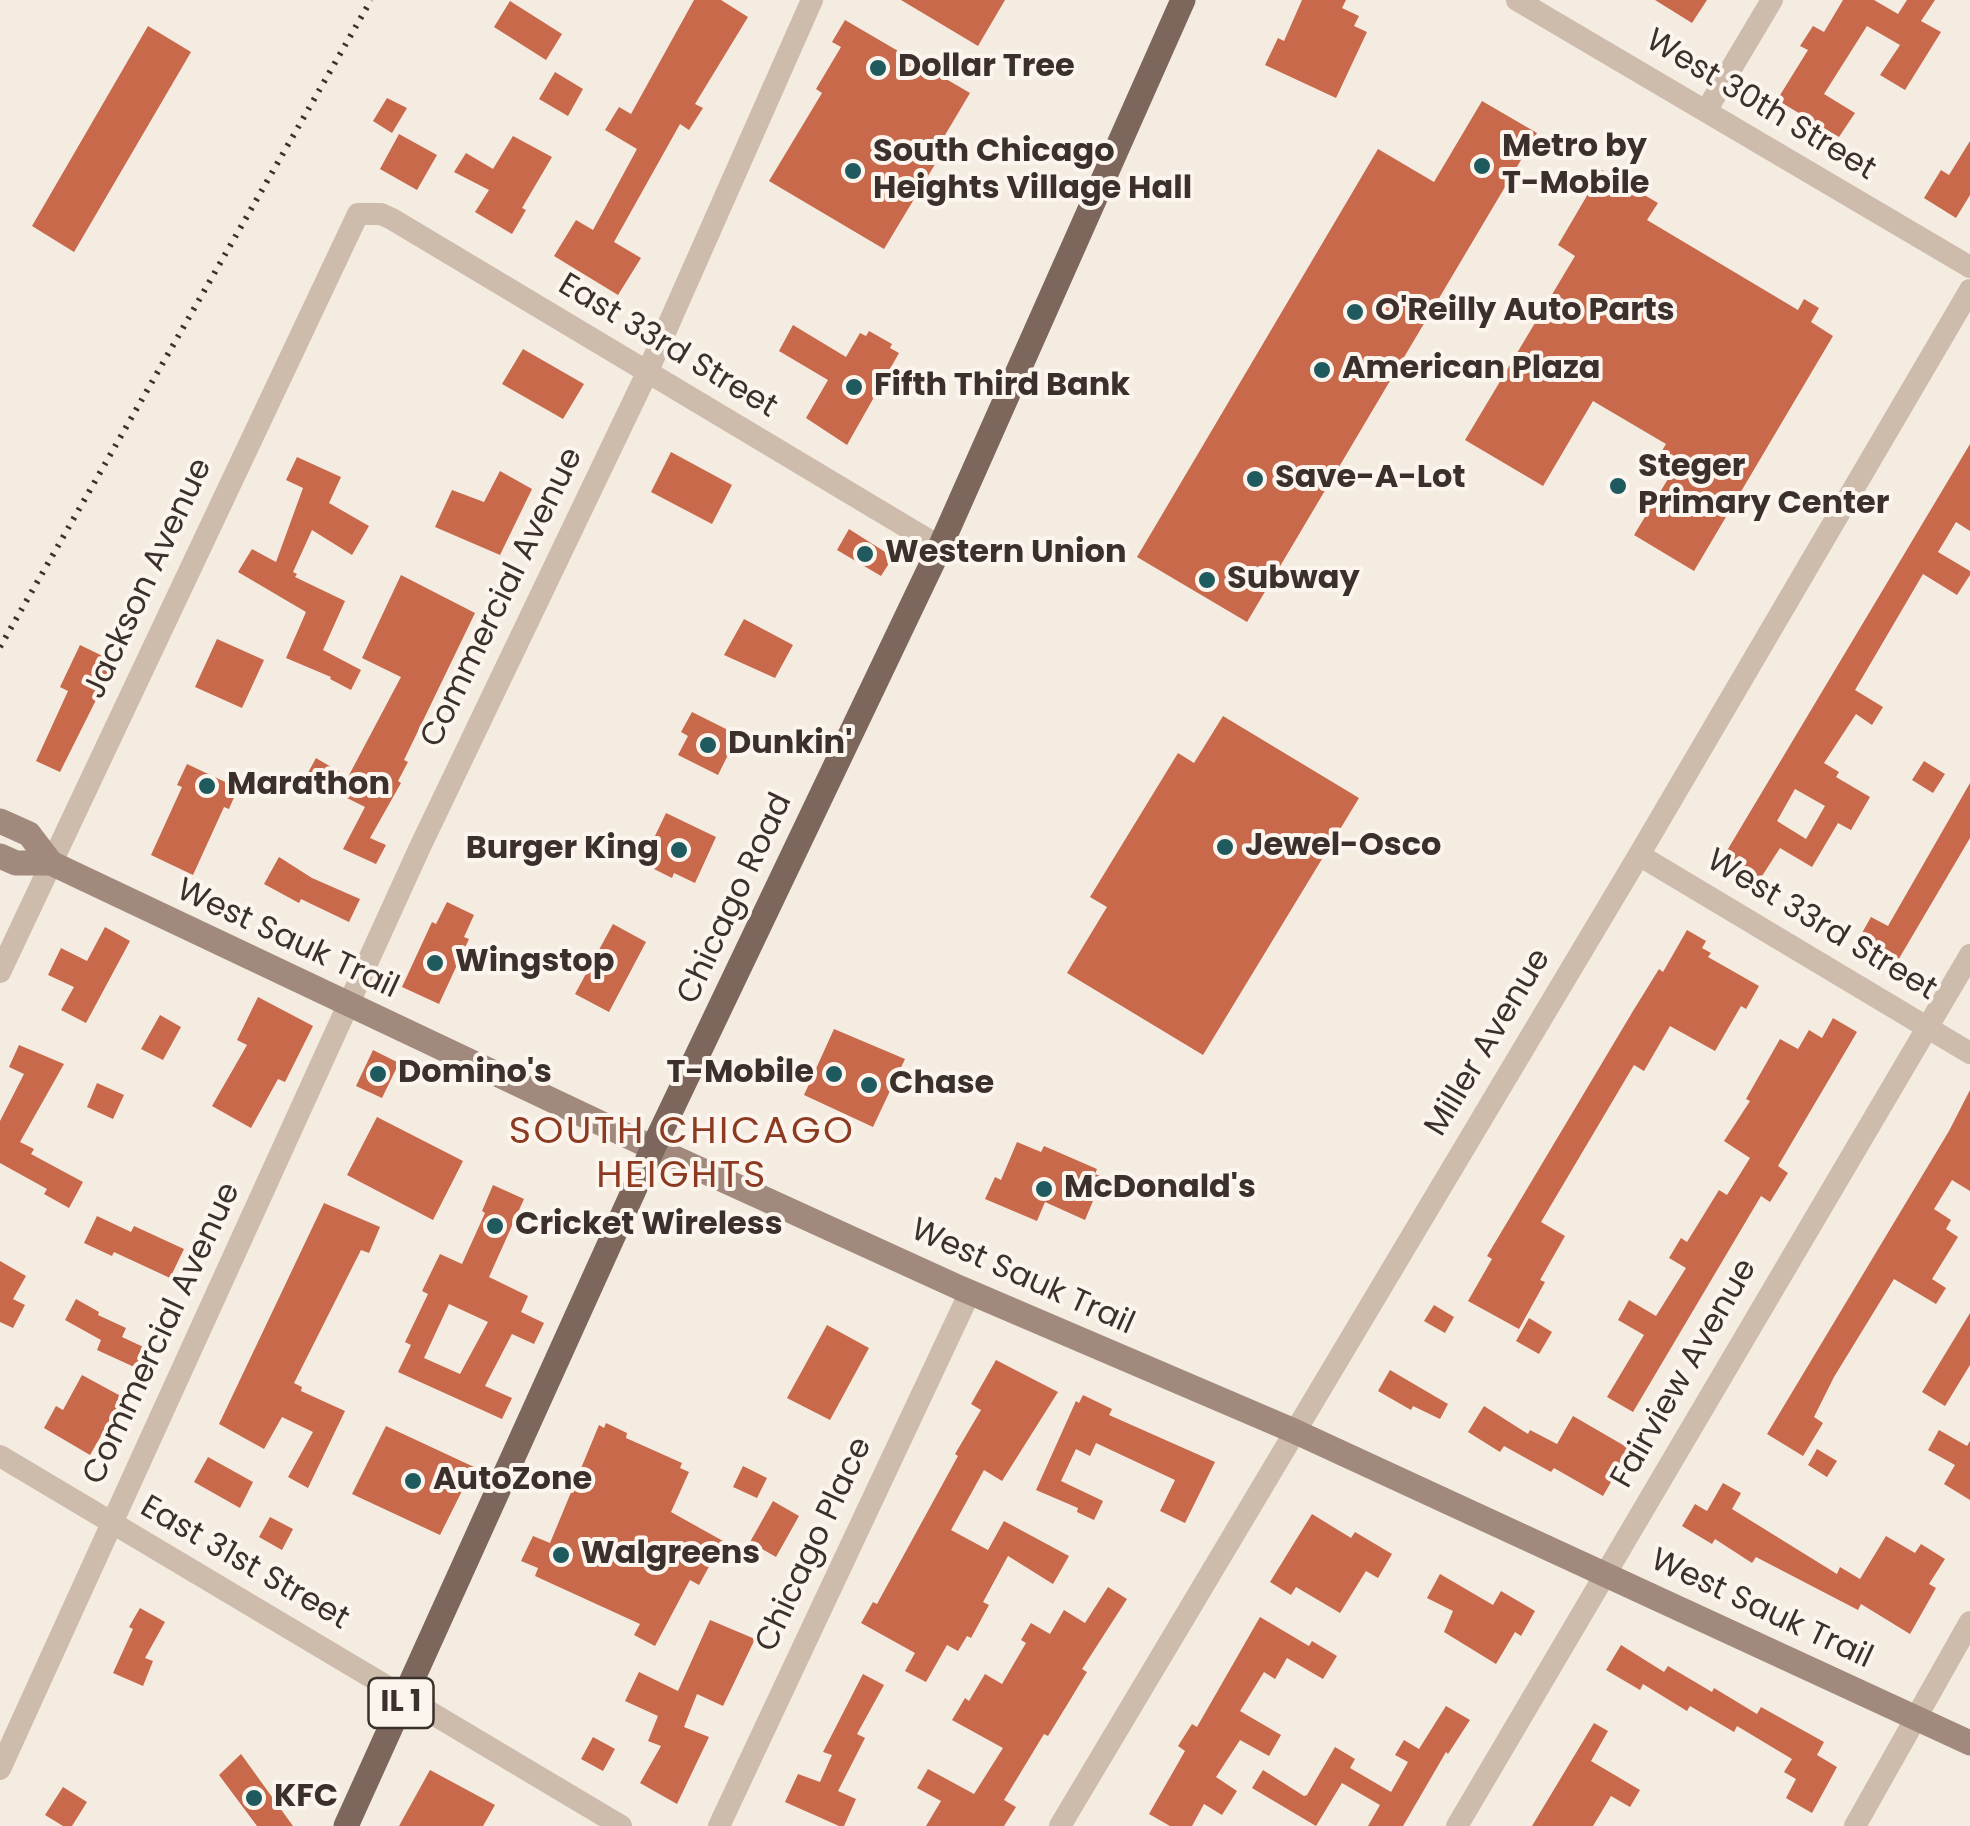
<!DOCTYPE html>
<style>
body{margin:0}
canvas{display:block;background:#f4ebe1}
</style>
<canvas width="1970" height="1826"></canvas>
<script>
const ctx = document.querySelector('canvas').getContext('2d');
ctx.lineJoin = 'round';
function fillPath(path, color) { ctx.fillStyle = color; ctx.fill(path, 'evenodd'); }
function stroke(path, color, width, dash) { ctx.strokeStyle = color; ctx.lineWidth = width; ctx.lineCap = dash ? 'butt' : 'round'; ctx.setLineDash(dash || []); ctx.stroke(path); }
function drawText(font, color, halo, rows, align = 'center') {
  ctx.font = font + ' Poppins,sans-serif'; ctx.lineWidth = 8; ctx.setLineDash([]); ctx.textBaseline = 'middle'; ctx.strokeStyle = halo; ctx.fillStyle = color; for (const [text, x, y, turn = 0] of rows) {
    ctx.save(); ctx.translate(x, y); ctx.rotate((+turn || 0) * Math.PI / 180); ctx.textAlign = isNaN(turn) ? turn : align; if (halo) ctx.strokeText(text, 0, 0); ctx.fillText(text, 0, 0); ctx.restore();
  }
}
fillPath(new Path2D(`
 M694 0H721L748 17 695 104 703 108 689 130 680 124 614 242 641 258 618 295 554 256 576 220 593 230 637 149 605 130 619 107 631 114Z
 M901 0H1005L978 46Z
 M1302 0H1346L1342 8 1359 16 1354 26 1367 32 1336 98 1265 65 1278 38 1284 41Z
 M1655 0H1707L1692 23Z
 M1843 0H1874L1898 14 1907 0H1935L1921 21 1941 32 1905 90 1880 75 1900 45 1867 26 1824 94 1855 113 1839 137 1777 100 1808 50 1800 46 1813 26 1824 32Z
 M510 1 562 34 546 60 494 27Z
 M845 20 970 93 932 157 937 161 884 249 769 181 822 93 816 89 841 47 832 42Z
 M148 26 191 52 74 252 32 226Z
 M555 72 583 89 568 116 539 99Z
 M387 98 407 108 392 133 373 121Z
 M1482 101 1537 133 1247 622 1137 557 1378 149 1434 182Z
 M399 134 437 155 417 190 380 169Z
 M513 136 552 157 522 208 526 210 512 234 475 212 489 190 454 172 466 153 493 169Z
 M1970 141V195L1956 218 1924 198 1941 170 1949 175Z
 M1602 170 1658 203 1647 220 1798 310 1804 299 1819 308 1811 322 1833 336 1694 571 1634 535 1671 474 1654 464 1666 444 1593 401 1543 486 1465 440 1575 256 1558 245Z
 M793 325 846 357 860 333 866 336 869 331 892 344 890 348 899 353 847 445 806 418 828 380 779 351Z
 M523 349 584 384 563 419 502 384Z
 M1970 444V531L1956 522 1938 552 1970 571V575L1957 595 1923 574 1855 690 1883 707 1872 725 1856 714 1824 763 1839 772 1836 777 1870 797 1851 830 1838 823 1812 867 1780 848 1755 887 1719 864ZM1795 789 1825 806 1806 839 1777 821Z
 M671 452 732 485 712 524 651 492Z
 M297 457 341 477 329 503 369 526 352 555 312 530 293 572 297 574 295 577 345 601 323 650 361 670 351 690 330 679 331 677 286 658 306 612 238 572 252 549 276 562 303 488 286 480Z
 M500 471 532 489 500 555 435 527 452 490 484 502Z
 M849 529 893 557 881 576 837 550Z
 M401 575 475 613 404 760 408 762 398 781 401 783 370 838 386 845 376 864 343 849 365 807 327 788 324 794 303 782 316 758 348 777 401 677 362 658Z
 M744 619 793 645 775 678 724 655Z
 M217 639 264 660 242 708 195 687Z
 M80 645 115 662 60 772 36 761 68 691 60 687Z
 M692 712 738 735 718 775 678 755 688 736 681 732Z
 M1223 716 1359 798 1203 1055 1067 973 1107 907 1090 897 1178 753 1194 763Z
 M1924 761 1945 774 1933 793 1912 780Z
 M187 764 238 788 229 809 224 807 193 875 151 855 182 787 177 785Z
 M1970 783V838L1897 962 1858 940 1871 917 1888 926Z
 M666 813 716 837 695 883 674 873 672 878 642 863Z
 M279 857 312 878 360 899 349 922 301 899 299 903 264 884Z
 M447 902 474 915 464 937 469 939 439 1004 402 987 432 922 436 924Z
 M613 924 646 942 609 1012 575 994Z
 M105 927 130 941 86 1023 61 1010 74 987 48 975 61 948 87 961Z
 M1687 930 1706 941 1702 948 1711 953 1708 957 1759 986 1746 1009 1741 1006 1715 1051 1670 1026 1644 1071 1634 1065 1541 1222 1565 1236 1540 1280 1545 1282 1519 1329 1468 1301 1492 1259 1487 1256 1633 1011 1659 969 1663 972Z
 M258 997 313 1026 285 1082 278 1079 251 1128 212 1106 247 1045 237 1040Z
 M160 1015 181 1027 163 1060 141 1049Z
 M1833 1018 1857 1032 1778 1166 1788 1173 1770 1202 1761 1196 1633 1412 1607 1397 1644 1335 1618 1320 1629 1300 1656 1316 1686 1268 1669 1258 1681 1238 1687 1242 1719 1190 1727 1195 1750 1158 1724 1141 1750 1101 1746 1099 1780 1039 1798 1049 1809 1030 1822 1038Z
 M834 1029 905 1059 873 1127 804 1095Z
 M19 1045 64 1064 20 1142 34 1149 31 1154 83 1182 69 1208 44 1194 47 1189 0 1163V1121L24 1074 9 1067Z
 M373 1050 399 1063 382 1098 356 1086Z
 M97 1083 124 1095 113 1119 87 1107Z
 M1970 1090V1191L1952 1180 1934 1209 1951 1220 1946 1229 1958 1237 1932 1279 1946 1288 1936 1304 1894 1279 1834 1377 1814 1417 1823 1423 1803 1456 1767 1434 1949 1131Z
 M377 1117 463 1161 433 1220 347 1175Z
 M1017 1142 1041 1152 1044 1146 1097 1169 1095 1174 1103 1177 1085 1220 1045 1202 1037 1221 985 1199 995 1177 1001 1180Z
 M493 1185 524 1199 489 1277 528 1296 521 1312 544 1323 534 1344 512 1334 485 1386 512 1398 502 1419 398 1372 411 1345 405 1342 428 1294 422 1291 440 1254 462 1264 485 1213 482 1211ZM449 1304 488 1322 460 1374 424 1358Z
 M324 1203 380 1227 369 1253 361 1250 294 1383 302 1387 301 1391 345 1411 308 1488 288 1477 313 1432 282 1417 264 1449 219 1424Z
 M97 1216 131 1232 134 1226 184 1249 170 1278 114 1252 112 1256 84 1243Z
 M0 1261 26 1276 13 1299 25 1305 13 1328 0 1322Z
 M76 1299 99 1312 98 1315 126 1328 122 1337 152 1351 143 1371 97 1350 101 1340 65 1320Z
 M1434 1305 1454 1317 1445 1333 1424 1321Z
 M1970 1313V1365L1945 1406 1922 1392Z
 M1529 1318 1552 1332 1539 1354 1516 1341Z
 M827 1325 869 1348 830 1420 787 1398Z
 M996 1360 1058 1392 1002 1481 984 1470 951 1530 988 1550 1004 1521 1069 1556 1053 1584 1008 1556 983 1602 989 1605 971 1638 967 1636 958 1651 947 1645 926 1682 905 1671 915 1653 861 1623 873 1602 877 1604 958 1456 955 1454 981 1410 971 1404Z
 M1390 1370 1448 1404 1440 1419 1413 1406 1411 1410 1378 1391Z
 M82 1375 128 1400 115 1425 109 1422 90 1455 44 1428 56 1406 63 1410Z
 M1083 1395 1112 1409 1109 1415 1215 1462 1185 1523 1160 1511 1175 1480 1096 1443 1090 1456 1076 1449 1061 1481 1103 1501 1094 1520 1077 1512 1078 1508 1036 1490 1076 1401 1079 1403Z
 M1484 1406 1528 1434 1530 1430 1557 1444 1573 1416 1630 1449 1603 1496 1554 1468 1551 1472 1504 1446 1500 1452 1468 1432Z
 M606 1423 627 1433 626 1438 682 1463 680 1468 689 1472 671 1512 723 1541 699 1585 690 1580 655 1646 634 1635 640 1624 535 1576 538 1568 521 1561 533 1536 550 1543 599 1425 604 1428Z
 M386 1426 474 1467 440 1535 352 1494Z
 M1939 1430 1967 1446 1970 1441V1500L1944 1484 1955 1465 1928 1450Z
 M1817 1449 1837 1461 1827 1477 1808 1465Z
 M208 1457 253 1482 240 1508 194 1482Z
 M743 1466 767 1478 757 1498 733 1487Z
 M1723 1483 1741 1493 1732 1509 1837 1574 1840 1567 1860 1579 1886 1536 1915 1553 1921 1544 1945 1559 1929 1584 1936 1588 1910 1634 1861 1604 1858 1610 1756 1557 1752 1563 1715 1539 1712 1544 1682 1526 1695 1504 1707 1511Z
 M773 1501 799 1516 776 1557 750 1542Z
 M1312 1514 1351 1538 1355 1532 1392 1554 1378 1578 1366 1571 1340 1613 1296 1587 1291 1595 1270 1582Z
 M270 1517 293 1529 282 1550 259 1537Z
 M1440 1574 1493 1605 1501 1591 1535 1611 1521 1636 1515 1632 1496 1664 1444 1632 1453 1611 1427 1598Z
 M1108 1587 1127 1599 1082 1669 1087 1672 1070 1700 1048 1736 1044 1734 1004 1800 1016 1807 1004 1826H926L941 1801 917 1788 928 1769 974 1794 1003 1748 952 1720 965 1698 969 1701 985 1674 1002 1684 1026 1643 1021 1640 1031 1623 1050 1634 1064 1610 1085 1623Z
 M140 1608 165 1622 145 1658 153 1661 143 1686 113 1673 133 1629 129 1627Z
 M1260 1617 1309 1646 1312 1641 1337 1656 1323 1679 1287 1658 1275 1679 1264 1672 1240 1711 1281 1735 1269 1756 1240 1740 1216 1777 1237 1791 1222 1815 1204 1804 1192 1826H1170L1149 1814 1185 1751 1178 1746 1192 1724 1197 1727Z
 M710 1620 755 1639 723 1706 697 1694 684 1727 709 1737 677 1804 640 1783 661 1746 648 1741 658 1716 625 1701 639 1672 678 1691Z
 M1621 1645 1664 1672 1668 1666 1712 1692 1714 1688 1757 1714 1761 1707 1824 1742 1817 1755 1837 1767 1812 1813 1786 1798 1796 1779 1784 1772 1792 1759 1737 1726 1734 1732 1690 1706 1687 1711 1643 1684 1640 1690 1606 1670Z
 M863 1674 884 1685 857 1734 865 1738 838 1791 856 1799 844 1826H839L785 1802 798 1774 820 1782 832 1755 823 1752Z
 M1446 1706 1470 1720 1448 1754 1446 1752 1403 1826H1368L1380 1805 1342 1783 1316 1826 1252 1788 1263 1770 1304 1796 1307 1795 1335 1747 1355 1759 1350 1768 1391 1792 1408 1762 1395 1755 1404 1740 1419 1749Z
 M1594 1723 1608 1731 1591 1761 1640 1790 1630 1807 1611 1796 1593 1826H1532Z
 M593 1737 615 1749 603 1771 581 1759Z
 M241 1754 293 1826H257L219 1775Z
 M430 1770 495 1805 483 1826H399Z
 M63 1787 87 1802 72 1826H63L45 1815Z`), '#c8694b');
stroke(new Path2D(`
 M1517 0 1970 267
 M1706 111 1772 0
 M1639 855 1970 1053
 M0 972 358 214H381L392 219 940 547
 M0 1456 621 1826
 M0 1769 420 847 647 373 812 0
 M719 1826 970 1292
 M1060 1826 1639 855 1970 290
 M1457 1826 1970 955
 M1855 1826 1970 1622`), '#cdbbac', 22);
stroke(new Path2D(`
 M0 821 29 834 51 863
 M0 856 16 863H51L653 1148 960 1288 1294 1431 1970 1743`), '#a18a7d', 25);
stroke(new Path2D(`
 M346 1826 653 1148 940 547 1183 0`), '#7d675c', 25);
stroke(new Path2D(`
 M0 647 371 0`), '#3b302b', 6, [2.5, 8]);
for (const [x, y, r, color] of [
 [878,68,10,"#1f5a5e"],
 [1482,166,10,"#1f5a5e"],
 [853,171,10,"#1f5a5e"],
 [1355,312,10,"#1f5a5e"],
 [1322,370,10,"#1f5a5e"],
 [854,387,10,"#1f5a5e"],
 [1255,479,10,"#1f5a5e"],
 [1618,486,10,"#1f5a5e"],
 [865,554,10,"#1f5a5e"],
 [1207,580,10,"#1f5a5e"],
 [708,745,10,"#1f5a5e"],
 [207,786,10,"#1f5a5e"],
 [1225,847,10,"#1f5a5e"],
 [679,850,10,"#1f5a5e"],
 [435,963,10,"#1f5a5e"],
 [378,1074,10,"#1f5a5e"],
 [834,1074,10,"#1f5a5e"],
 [869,1085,10,"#1f5a5e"],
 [1044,1189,10,"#1f5a5e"],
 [495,1226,10,"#1f5a5e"],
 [413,1481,10,"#1f5a5e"],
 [561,1555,10,"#1f5a5e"],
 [254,1798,10,"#1f5a5e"]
]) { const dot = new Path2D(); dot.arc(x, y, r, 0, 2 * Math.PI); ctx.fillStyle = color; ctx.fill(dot); stroke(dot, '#fbf5ee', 4); }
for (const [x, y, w] of [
 [401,1703,65]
]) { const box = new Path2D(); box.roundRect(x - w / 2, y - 25, w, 50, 8); ctx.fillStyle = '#fbf5ee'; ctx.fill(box); stroke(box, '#3b302b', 2.5); }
drawText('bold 30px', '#3b302b', null, [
 ["IL 1",401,1703]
]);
drawText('bold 32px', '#3b302b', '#fbf5ee', [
 ["Dollar Tree",898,68],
 ["Metro by",1502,148],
 ["T-Mobile",1502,185],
 ["South Chicago",873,153],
 ["Heights Village Hall",873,190],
 ["O'Reilly Auto Parts",1375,312],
 ["American Plaza",1342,370],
 ["Fifth Third Bank",874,387],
 ["Steger",1638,468],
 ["Primary Center",1638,505],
 ["Save-A-Lot",1275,479],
 ["Western Union",885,554],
 ["Subway",1227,580],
 ["Dunkin'",728,745],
 ["Marathon",227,786],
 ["Jewel-Osco",1245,847],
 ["Burger King",659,850,"right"],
 ["Wingstop",455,963],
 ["Domino's",398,1074],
 ["T-Mobile",814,1074,"right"],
 ["Chase",889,1085],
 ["McDonald's",1064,1189],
 ["Cricket Wireless",515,1226],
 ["AutoZone",433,1481],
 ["Walgreens",581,1555],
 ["KFC",274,1798]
], 'left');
drawText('32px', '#3b302b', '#fbf5ee', [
 ["West 30th Street",1760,106,31],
 ["East 33rd Street",667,347,31],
 ["Jackson Avenue",149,579,-65],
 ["Commercial Avenue",503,598,-64],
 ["Chicago Road",736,899,-65],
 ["West 33rd Street",1821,926,31],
 ["West Sauk Trail",287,940,25],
 ["Miller Avenue",1489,1043,-59],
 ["West Sauk Trail",1022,1278,24],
 ["Commercial Avenue",163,1334,-65],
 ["Fairview Avenue",1685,1374,-60],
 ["Chicago Place",815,1545,-65],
 ["East 31st Street",244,1564,30],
 ["West Sauk Trail",1761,1610,25]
]);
ctx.letterSpacing = '2.5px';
drawText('38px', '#8c3b22', '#fbf5ee', [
 ["SOUTH CHICAGO",682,1133],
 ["HEIGHTS",682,1177]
]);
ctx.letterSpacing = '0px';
</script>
